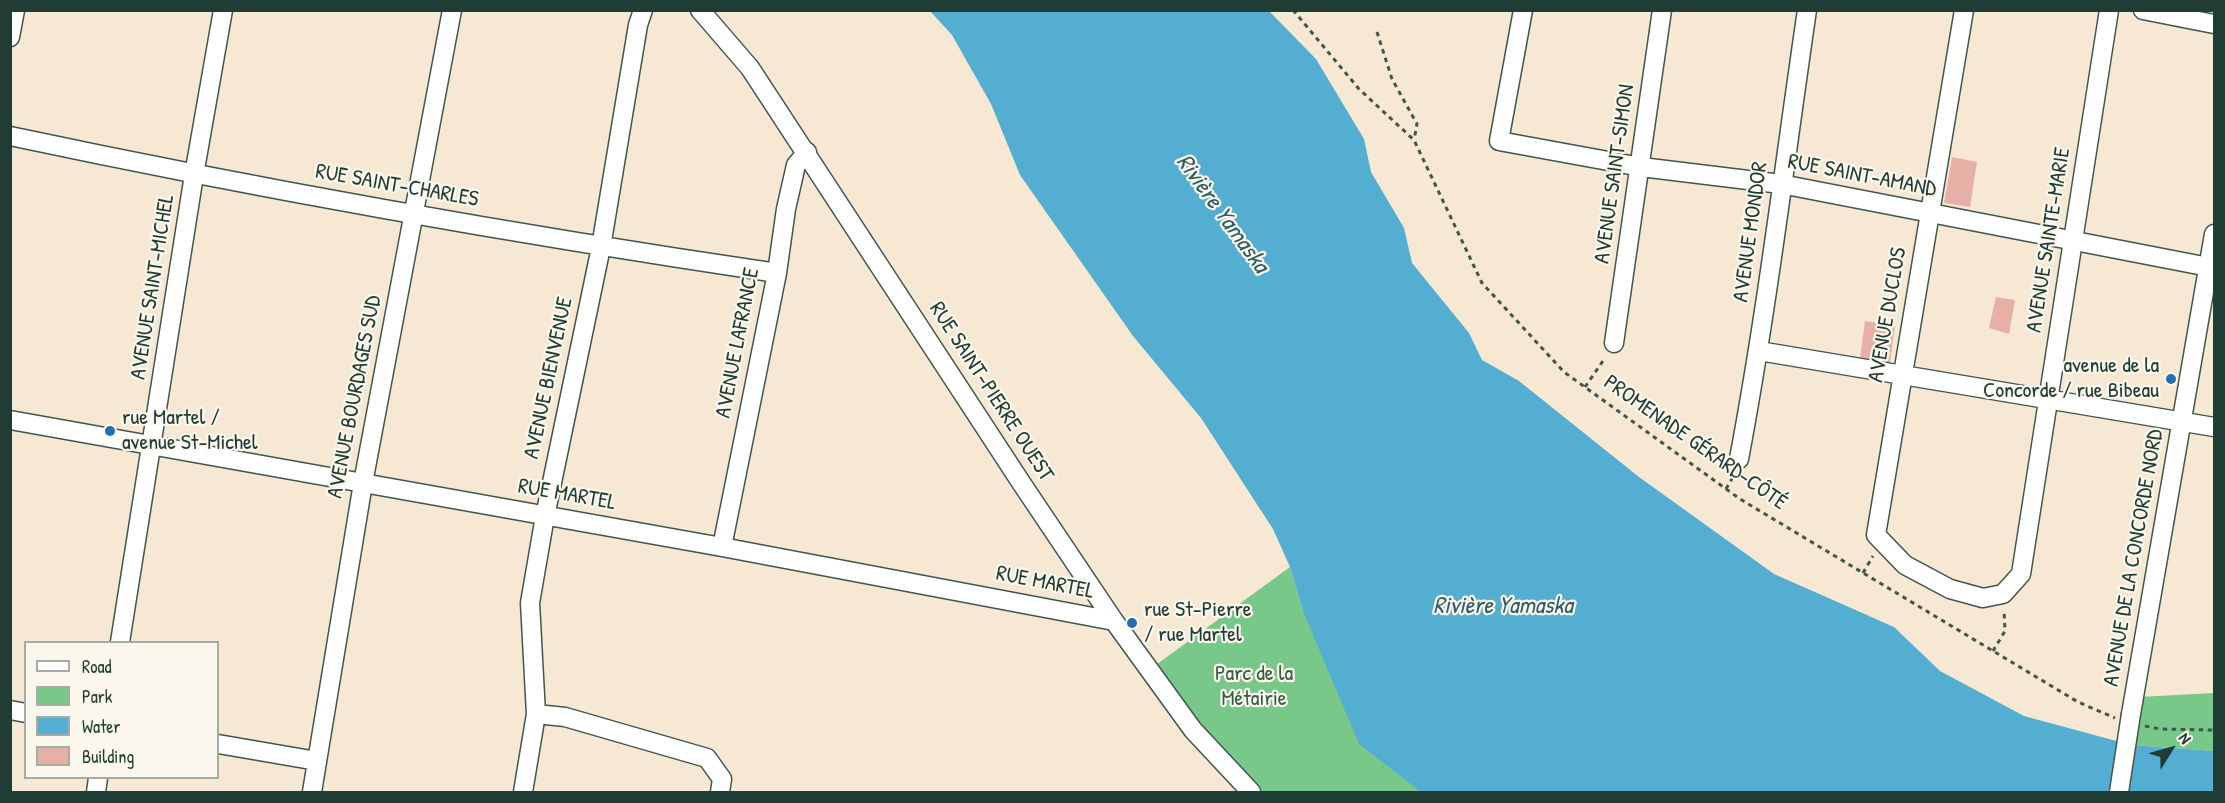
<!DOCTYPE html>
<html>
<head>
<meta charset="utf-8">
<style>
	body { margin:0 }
	#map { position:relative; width:2225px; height:803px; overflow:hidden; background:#f6e8d2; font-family:"Patrick Hand",sans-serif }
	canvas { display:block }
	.frame { position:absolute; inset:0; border:12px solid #1f3d34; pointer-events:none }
	.legend { position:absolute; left:24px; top:641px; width:195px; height:138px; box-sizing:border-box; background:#fbf7ec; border:2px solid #a3ada2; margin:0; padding:8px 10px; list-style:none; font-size:18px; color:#1f3d34 }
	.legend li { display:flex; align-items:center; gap:12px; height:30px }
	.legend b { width:30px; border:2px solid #a3ada2 }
	.north { position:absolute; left:2141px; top:719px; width:60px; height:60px; -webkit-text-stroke:4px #fbf7ec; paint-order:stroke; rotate:53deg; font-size:16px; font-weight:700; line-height:24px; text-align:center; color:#1f3d34 }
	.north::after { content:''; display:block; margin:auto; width:21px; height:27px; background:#1f3d34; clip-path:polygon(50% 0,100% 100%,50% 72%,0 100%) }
</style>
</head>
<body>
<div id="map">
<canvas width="2225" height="803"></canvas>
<div class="frame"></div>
<ul class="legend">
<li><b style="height:8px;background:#fff"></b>Road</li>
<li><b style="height:16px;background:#77c889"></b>Park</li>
<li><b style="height:16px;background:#54aed2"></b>Water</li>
<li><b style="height:16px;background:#e6b0a7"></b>Building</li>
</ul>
<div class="north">N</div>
</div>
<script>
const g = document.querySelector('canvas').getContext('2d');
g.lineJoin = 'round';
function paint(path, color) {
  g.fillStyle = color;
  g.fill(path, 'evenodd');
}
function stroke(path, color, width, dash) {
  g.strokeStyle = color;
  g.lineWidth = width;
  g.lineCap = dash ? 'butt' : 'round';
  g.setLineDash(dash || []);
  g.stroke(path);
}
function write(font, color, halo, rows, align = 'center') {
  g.font = font + ' "Patrick Hand",sans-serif';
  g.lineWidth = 4.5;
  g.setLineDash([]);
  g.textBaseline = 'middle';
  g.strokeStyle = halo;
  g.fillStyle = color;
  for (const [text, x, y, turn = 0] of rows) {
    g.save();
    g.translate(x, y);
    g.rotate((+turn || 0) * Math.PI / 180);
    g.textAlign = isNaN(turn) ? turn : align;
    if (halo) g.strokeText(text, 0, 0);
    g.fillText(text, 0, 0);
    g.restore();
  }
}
paint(new Path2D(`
	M1290,567L1303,611L1423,792H1257L1149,670Z
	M2214,693V751L2131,745L2139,697Z`), '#77c889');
paint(new Path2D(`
	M930,11H1269L1316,59L1364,139L1371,172L1404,228L1412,263L1469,333L1482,360L1519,381L1639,477L1774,574L1894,627L1940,671L2024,716L2131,745L2214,751V792H1421L1359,744L1303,611L1290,567L1273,529L1201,418L1133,336L1020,175L991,104L952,35Z`), '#54aed2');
paint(new Path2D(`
	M1952,157L1977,162L1970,207L1944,203Z
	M1996,297L2015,300L2009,334L1989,328Z
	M1865,321L1895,326L1890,363L1860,358Z`), '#e6b0a7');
const minor = new Path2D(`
	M700,10L750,68L1022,484L1114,621L1193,730L1251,792
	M1523,10L1499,141L1641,167L1781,184L2214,268
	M1964,10L1876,535L1905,565L1950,589L1983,598L2003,594L2021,574L2109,10
	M2143,10L2214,24
	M10,37L15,10
	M10,136C264,190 520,235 777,273
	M1614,343L1662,10
	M1759,351L2214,427
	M10,420L722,547L1114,621
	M1739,459C1767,310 1785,160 1807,10
	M722,547L777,273L786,209L796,165L807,152
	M120,642L194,175L223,10
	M10,710L26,713
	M536,714L565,717L707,758L722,779L720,792
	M2131,714L2214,234
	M218,744L317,761
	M96,792L98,778
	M312,792L363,483L452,10
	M523,792L536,714L530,603L545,516L601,247L638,25L643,10`);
stroke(minor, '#3f574c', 21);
stroke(new Path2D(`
	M1293,10L1359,89L1414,140L1482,283L1564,372L1740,499L2078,702L2115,718
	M1377,32L1392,79L1417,124L1414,140
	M1585,387L1605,358
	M1726,489L1734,475
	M1863,573L1873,556
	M1993,651L2005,631L2004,610
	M2145,726L2160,729L2214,730`), '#3f574c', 3, [4.5, 4.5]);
stroke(minor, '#fff', 18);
const minorBridge = new Path2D(`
	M2119,792L2131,714`);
stroke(minorBridge, '#3f574c', 21, []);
stroke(minorBridge, '#fff', 18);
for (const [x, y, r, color] of [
	[2171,379,6,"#1f6fb2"],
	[110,431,6,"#1f6fb2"],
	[1132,623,6,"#1f6fb2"]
]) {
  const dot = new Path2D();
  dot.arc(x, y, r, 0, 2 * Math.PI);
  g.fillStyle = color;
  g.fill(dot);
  stroke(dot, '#fbf7ec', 2);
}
write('22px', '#1f3d34', '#fbf7ec', [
	["AVENUE SAINT-SIMON",1615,174,-82],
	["RUE SAINT-AMAND",1862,176,11],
	["RUE SAINT-CHARLES",397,186,10],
	["AVENUE MONDOR",1751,232,-82],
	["AVENUE SAINTE-MARIE",2049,240,-81],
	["AVENUE SAINT-MICHEL",153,287,-81],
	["AVENUE DUCLOS",1888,315,-80],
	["AVENUE LAFRANCE",738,343,-79],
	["AVENUE BIENVENUE",549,378,-78],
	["RUE SAINT-PIERRE OUEST",991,392,57],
	["AVENUE BOURDAGES SUD",355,397,-79],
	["PROMENADE GÉRARD-CÔTÉ",1695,443,35],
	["RUE MARTEL",567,495,10],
	["AVENUE DE LA CONCORDE NORD",2134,558,-80],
	["RUE MARTEL",1045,583,11]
]);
write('22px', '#1f3d34', '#fbf7ec', [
	["avenue de la",2159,366,"right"],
	["Concorde / rue Bibeau",2159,391,"right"],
	["rue Martel /",122,418],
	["avenue St-Michel",122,443],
	["rue St-Pierre",1144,610],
	["/ rue Martel",1144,635]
], 'left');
write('22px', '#356049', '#fbf7ec', [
	["Parc de la",1254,674],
	["Métairie",1254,699]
]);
write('italic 24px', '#2f5f63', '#fbf7ec', [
	["Rivière Yamaska",1222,214,54],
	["Rivière Yamaska",1503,607]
]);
</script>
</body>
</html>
